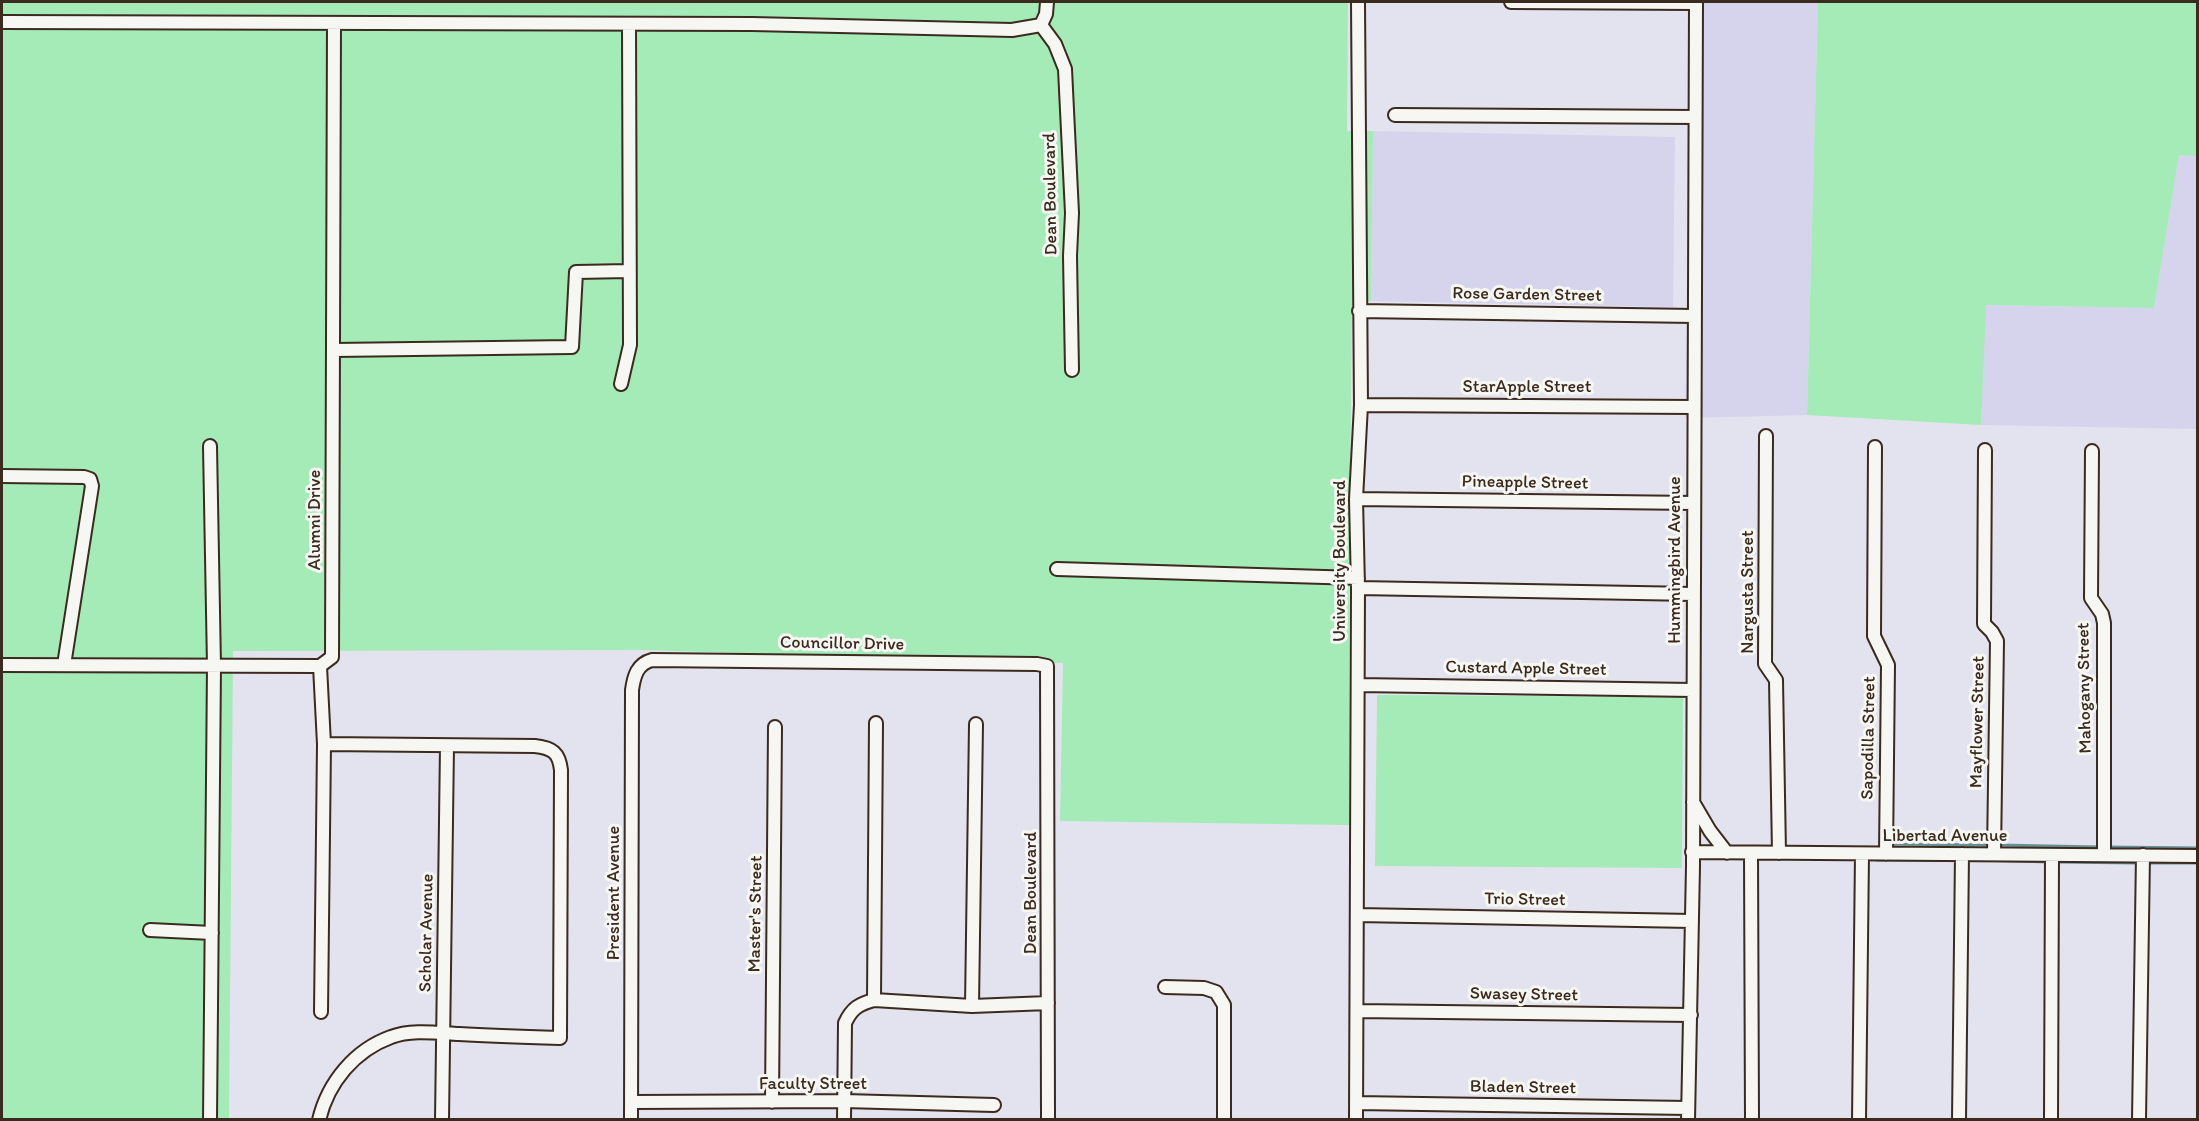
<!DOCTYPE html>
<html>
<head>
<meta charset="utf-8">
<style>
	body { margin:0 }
	#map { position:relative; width:2199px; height:1121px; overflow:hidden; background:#e3e2ef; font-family:Itim,sans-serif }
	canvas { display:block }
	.frame { position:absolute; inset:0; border:3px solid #3b2a1e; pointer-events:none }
</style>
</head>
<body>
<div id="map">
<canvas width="2199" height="1121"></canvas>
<div class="frame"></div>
</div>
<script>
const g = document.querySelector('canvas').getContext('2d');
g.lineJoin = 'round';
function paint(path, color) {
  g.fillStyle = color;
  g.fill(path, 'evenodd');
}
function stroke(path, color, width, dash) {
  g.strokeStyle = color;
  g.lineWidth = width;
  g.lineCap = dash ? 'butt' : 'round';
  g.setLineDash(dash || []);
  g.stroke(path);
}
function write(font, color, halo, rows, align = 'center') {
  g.font = font + ' Itim,sans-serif';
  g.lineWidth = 6;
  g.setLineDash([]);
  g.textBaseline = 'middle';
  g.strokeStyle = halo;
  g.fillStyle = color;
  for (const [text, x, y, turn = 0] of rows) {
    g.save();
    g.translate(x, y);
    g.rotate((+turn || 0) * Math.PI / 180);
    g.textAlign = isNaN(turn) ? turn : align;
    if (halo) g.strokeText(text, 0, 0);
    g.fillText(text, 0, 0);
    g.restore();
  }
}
paint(new Path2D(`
	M1693,2H1818L1807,415L1685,418Z
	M1373,131L1675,137L1673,307L1371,301Z
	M2179,154L2197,156V429L1981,425L1985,305L2154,308Z`), '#d6d4ed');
paint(new Path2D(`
	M2,2H1348L1347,131H1373L1371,301L1352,303L1349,592V825L1060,821L1063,663L642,650L233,651L229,1119L2,1120Z
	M1818,2H2197V156L2179,155L2154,308L1986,305L1981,425L1807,415Z
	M1377,695L1683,697L1682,868L1375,866Z`), '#a4ebb8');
stroke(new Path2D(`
	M1890,844L1992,845
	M1998,845L2100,847
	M2106,847L2198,848
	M1877,860H1959
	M1983,860L2049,862
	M2055,862L2139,863
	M2145,863H2198`), '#688f95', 3);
const minor = new Path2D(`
	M1511,2L1696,3
	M2,22L752,24L1012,30L1041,25L1046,14L1047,2
	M1041,25L1055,44L1065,69L1072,213L1070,256L1072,370
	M1395,115L1695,117
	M1359,311L1694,316
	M334,350L572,347L576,272L629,271
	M621,384L630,345L629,24
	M1361,405L1694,407
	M1766,436L1765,664L1776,680L1779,853
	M210,446L214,666L210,1120
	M1875,447L1874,636L1888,665L1886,854
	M1985,450L1984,624L1992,632L1997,641L1994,854
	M2092,451L2091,598L2102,614L2104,623V855
	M2,476L84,477L90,479L92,486L64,665
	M1356,499L1694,503
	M1057,569L1358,578
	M1358,588L1693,594
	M2,665L320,666
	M320,666L332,657L334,23
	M320,666L324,744L321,1012
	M1358,685L1693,690
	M1693,802L1710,831L1727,853
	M1692,852L2198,856
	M1751,853L1752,1120
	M1357,915L1692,921
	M150,930L212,933
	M1165,987L1204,988L1216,992L1224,1005V1120
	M874,1000L876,723
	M972,1006L976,724
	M1357,1011L1691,1015
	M632,1102L844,1101L994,1105
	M772,1102L775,727
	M1356,1103L1688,1108
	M319,1120C328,1082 355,1050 391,1037C411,1029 438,1033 459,1034C493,1036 526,1037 560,1038L561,770C559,753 553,748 535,746L324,744
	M442,1120L447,746
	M631,1120L632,690C634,676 637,664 652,660L1037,664L1047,666L1048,1120
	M844,1120L845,1023C852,1008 859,1004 874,1000L972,1006L1048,1003
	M1356,1120L1358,588L1356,499L1361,405L1358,2
	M1688,1120L1693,866L1696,2
	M1859,1120L1862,854
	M1959,1120L1962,854
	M2051,1120L2052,855
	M2139,1120L2143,855`);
stroke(minor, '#3b2a1e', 16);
stroke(minor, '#f6f6f2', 12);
write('18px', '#3b2a1e', '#f6f6f2', [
	["Dean Boulevard",1051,194,-91],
	["Rose Garden Street",1527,295,1],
	["StarApple Street",1527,387],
	["Pineapple Street",1525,483,1],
	["Alumni Drive",315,520,-90],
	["Hummingbird Avenue",1675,560,-90],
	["University Boulevard",1340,561,-90],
	["Nargusta Street",1748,592,-90],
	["Councillor Drive",842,644,1],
	["Custard Apple Street",1526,669,1],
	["Mahogany Street",2085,688,-91],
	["Mayflower Street",1978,722,-89],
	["Sapodilla Street",1869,738,-89],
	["Libertad Avenue",1945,836],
	["President Avenue",614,893,-90],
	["Dean Boulevard",1031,893,-90],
	["Trio Street",1525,900,1],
	["Master's Street",756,914,-89],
	["Scholar Avenue",427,933,-89],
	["Swasey Street",1524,995,1],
	["Faculty Street",813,1084],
	["Bladen Street",1523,1088,1]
]);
</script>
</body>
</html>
